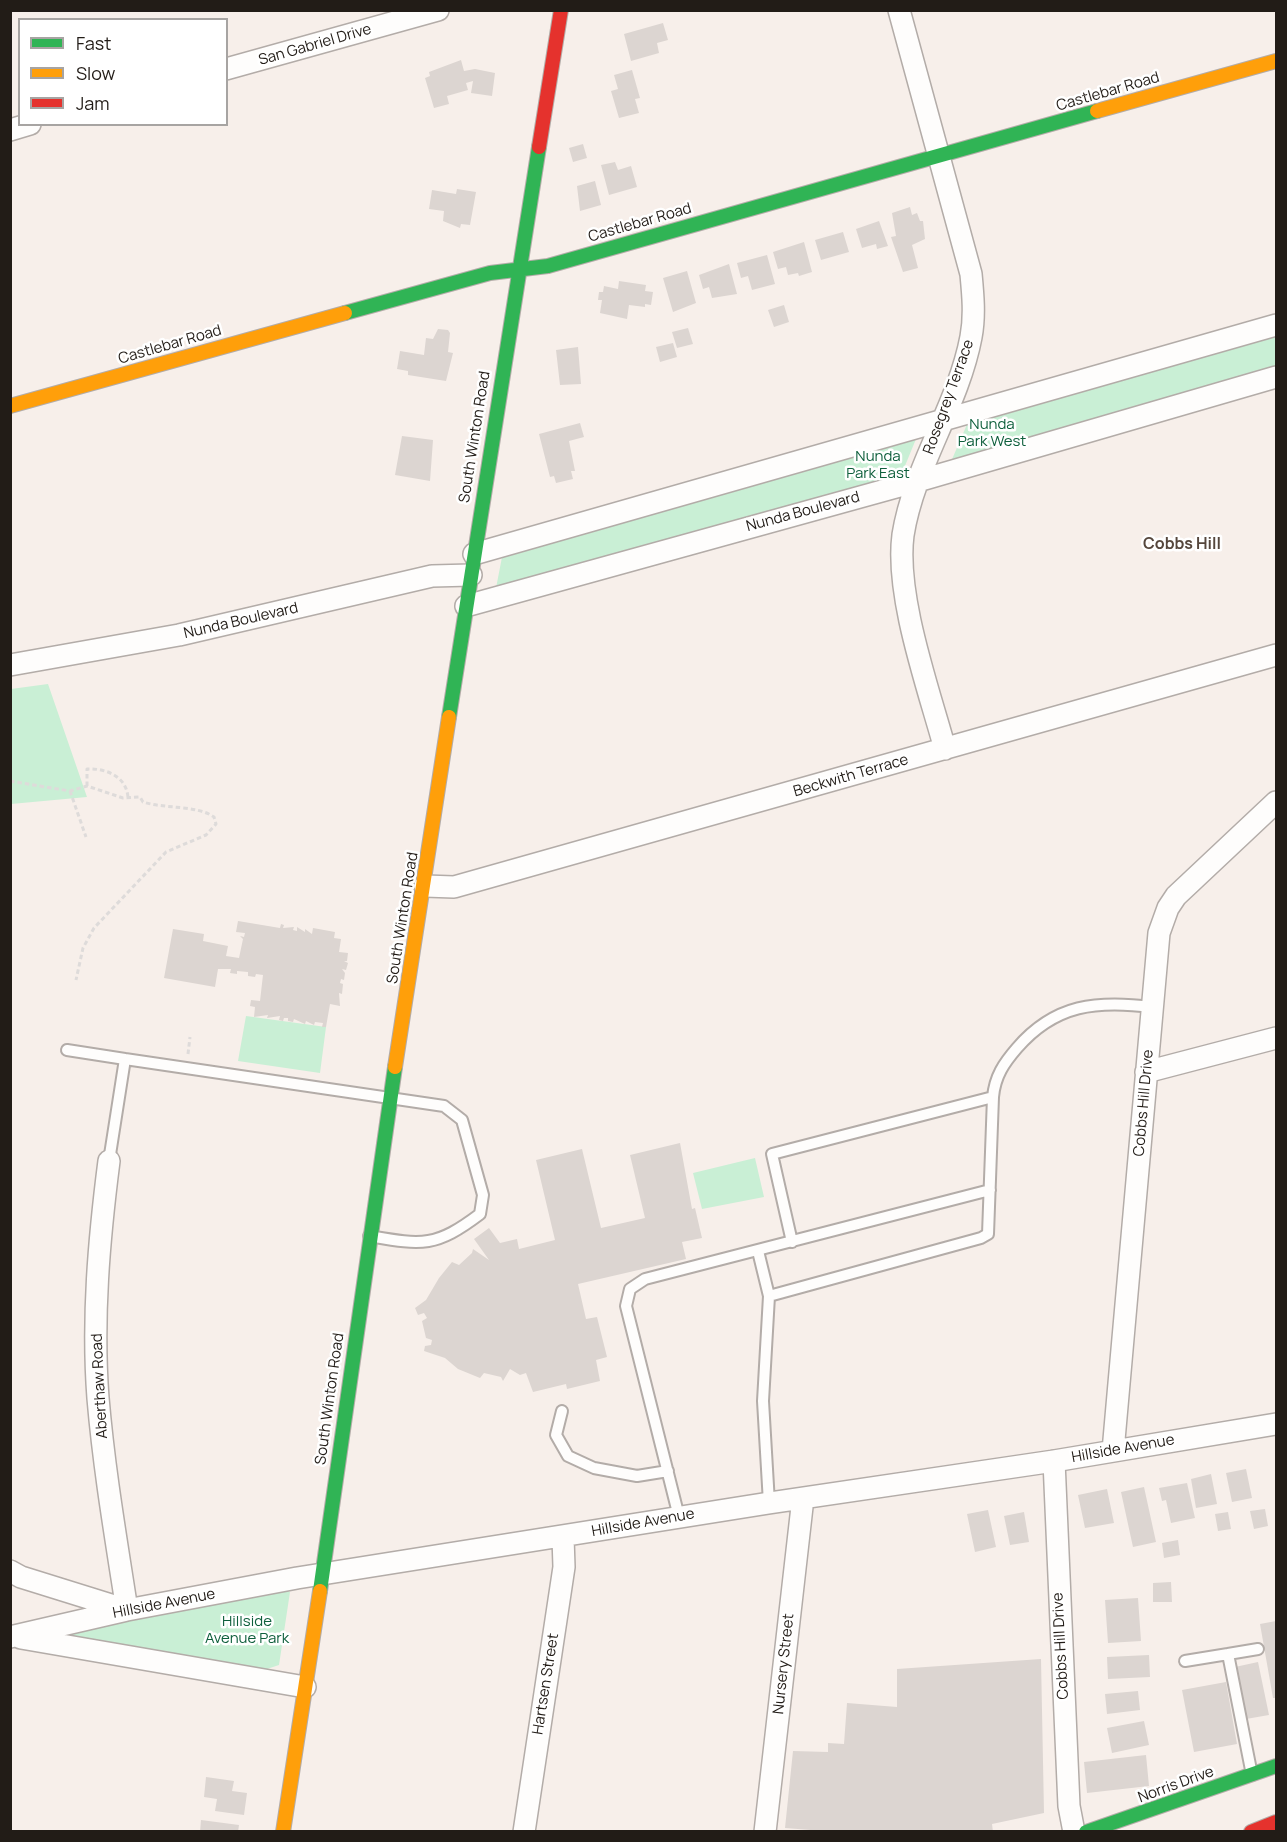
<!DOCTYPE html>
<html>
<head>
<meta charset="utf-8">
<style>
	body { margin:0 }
	#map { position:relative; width:1287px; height:1842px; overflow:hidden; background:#f7efea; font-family:Manrope,sans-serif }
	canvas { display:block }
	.frame { position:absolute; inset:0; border:12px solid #221c17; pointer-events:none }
	.legend { position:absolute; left:18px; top:18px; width:210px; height:108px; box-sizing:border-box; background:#fff; border:2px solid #a7a4a2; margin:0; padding:8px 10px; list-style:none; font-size:18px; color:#221c17 }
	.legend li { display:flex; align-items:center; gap:12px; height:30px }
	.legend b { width:30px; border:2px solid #a7a4a2 }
</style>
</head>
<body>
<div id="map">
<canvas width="1287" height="1842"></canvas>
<div class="frame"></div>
<ul class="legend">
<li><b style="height:8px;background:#30b455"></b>Fast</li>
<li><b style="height:8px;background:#ff9f0a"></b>Slow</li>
<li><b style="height:8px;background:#e5322d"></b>Jam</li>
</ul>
</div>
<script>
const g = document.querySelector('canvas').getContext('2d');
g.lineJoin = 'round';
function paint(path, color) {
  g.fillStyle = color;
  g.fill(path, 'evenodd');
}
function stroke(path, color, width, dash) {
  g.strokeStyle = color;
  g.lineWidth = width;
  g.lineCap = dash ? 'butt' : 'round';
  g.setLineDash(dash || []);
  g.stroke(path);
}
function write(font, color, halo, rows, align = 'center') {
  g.font = font + ' Manrope,sans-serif';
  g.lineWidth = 5;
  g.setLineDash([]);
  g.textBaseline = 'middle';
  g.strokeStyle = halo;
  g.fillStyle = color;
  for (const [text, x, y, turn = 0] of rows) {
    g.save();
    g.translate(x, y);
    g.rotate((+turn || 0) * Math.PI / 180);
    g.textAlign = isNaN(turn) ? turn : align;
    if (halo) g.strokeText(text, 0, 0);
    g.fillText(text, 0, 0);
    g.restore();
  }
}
paint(new Path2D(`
	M1276,334V370L950,464L968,422Z
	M910,438L916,439L900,478L496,588L503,552Z
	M48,684L87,797L11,804V689Z
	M246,1016L326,1027L320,1073L238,1061Z
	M755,1158L764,1197L702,1209L693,1173Z
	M284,1589L290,1592L279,1665L267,1669L67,1638V1632Z`), '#c9efd5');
paint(new Path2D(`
	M663,23L668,40L657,43L659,53L631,61L624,34Z
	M461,60L464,71L475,69L495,73L492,96L471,93L473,81L466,83L468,90L447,96L449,104L434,108L425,78L430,76L429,72Z
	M632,70L640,98L635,99L639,113L619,118L611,91L618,89L614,75Z
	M583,144L587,158L573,162L569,148Z
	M615,162L618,170L631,166L637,187L609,195L601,165Z
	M595,181L601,205L580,211L577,186Z
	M457,189L476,192L470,225L461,224L460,228L443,221L444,211L429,209L432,190L456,194Z
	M910,207L912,215L917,213L920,221H923L925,239L912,245L918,268L903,272L891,237L896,236L892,213Z
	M879,221L888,246L877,249L876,244L862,248L856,229Z
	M843,232L849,252L821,260L815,240Z
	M804,242L812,272L799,276L798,273L788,275L786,267L778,269L773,252Z
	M767,255L775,284L752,290L748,276L741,278L737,263Z
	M729,264L737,294L712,298L709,287L703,289L699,275Z
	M687,271L696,303L673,312L663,278Z
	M619,281L646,285L645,291L653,292L651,305L645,304V307L629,305L627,319L600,313L602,300H598L599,292H603L604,286L618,289Z
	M784,305L789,322L774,327L768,310Z
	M688,328L693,344L677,348L672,332Z
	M438,329L448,330L450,333L448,352L453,353L446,381L408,375V371L397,369L400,351L424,355L426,338L433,339Z
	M673,343L677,357L660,362L656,347Z
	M578,347L581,384L560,385L556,350Z
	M580,423L584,437L569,441L575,471H571L573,479L556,483L554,476L550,477L539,434Z
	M402,436L433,440L430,481L395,475Z
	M238,921L280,928L281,924L284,925L283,928L294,927L293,930L297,931V927L305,932V929L312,934L313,928L335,932L334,938L341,939L339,952L348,953L347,961H344L348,963L346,970L342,969L345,973L344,980L341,979L340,983L343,984L342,994L339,993L340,1006L330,1004L326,1027H322L323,1023L315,1022L314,1025L306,1021L305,1024L294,1019L293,1022L288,1021V1018H284L283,1021L279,1020L280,1016L267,1018L268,1015L254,1017L255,1007L250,1006L251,1000L260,1001L263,975L256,974L255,977L248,976V972L237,971V974L230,973L231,969H218L215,987L164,978L173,929L204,934L203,941L228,946L226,956L239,958L243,939L240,936L244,937L245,933L236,932Z
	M680,1143L692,1209L695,1208L702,1238L682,1242L686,1259L578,1284L586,1319L597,1317L607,1357L596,1360L600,1381L567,1389L566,1384L533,1392L526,1373L520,1375L510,1369L503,1381L501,1377L484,1373L480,1378L458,1369L445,1358L424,1351L425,1346L431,1345L432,1340L426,1338L422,1321L427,1318L424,1313L418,1315L415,1308L426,1300L439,1278L452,1262L459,1265L472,1253L473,1249L489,1260L474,1239L489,1228L500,1243L517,1239L519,1249L555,1240L536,1160L582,1149L601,1228L645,1218L630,1155Z
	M1246,1469L1252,1498L1232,1502L1226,1473Z
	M1211,1474L1217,1504L1196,1508L1191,1479Z
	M1187,1483L1195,1518L1171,1523L1166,1500L1162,1501L1159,1488Z
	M1144,1487L1156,1542L1133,1547L1121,1492Z
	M1107,1489L1114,1523L1085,1528L1078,1495Z
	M1265,1509L1268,1526L1254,1529L1250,1511Z
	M988,1510L996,1547L975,1552L967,1514Z
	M1024,1512L1029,1542L1010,1545L1004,1516Z
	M1228,1512L1231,1529L1218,1531L1215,1514Z
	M1178,1540L1180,1555L1164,1558L1162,1543Z
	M1171,1582L1172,1602H1153V1583Z
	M1138,1598L1141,1641L1108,1643L1105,1600Z
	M1276,1621V1698H1273L1260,1624Z
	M1149,1655L1150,1677L1108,1679L1107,1657Z
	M1041,1659L1044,1813L992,1824L993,1832H836L785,1828L793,1751L828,1752V1743L844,1744L847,1703L897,1707V1669Z
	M1258,1662L1269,1715L1246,1719L1235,1667Z
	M1226,1682L1237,1744L1194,1752L1182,1690Z
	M1138,1691L1140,1710L1107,1714L1105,1694Z
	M1144,1721L1149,1745L1112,1753L1107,1728Z
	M1146,1755L1149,1786L1087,1793L1084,1762Z
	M206,1777L234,1781L232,1791L247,1793L244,1815L215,1811L217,1799L204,1797Z
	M201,1820L239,1825L238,1832H200Z`), '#dcd5d1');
const lane = new Path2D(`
	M67,1050L125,1059
	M109,1161L125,1059L444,1106L462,1120L483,1195L480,1214C435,1248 422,1245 369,1236
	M792,1242L772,1154L993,1097
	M758,1251L769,1296L763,1401L769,1503
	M769,1296L981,1238L988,1234L993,1097C995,1076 1004,1063 1017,1048C1055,1004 1097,1000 1152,1007
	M562,1411L556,1435L568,1456L594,1468L637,1476L668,1471
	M679,1517L626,1306L630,1289L645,1279L990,1190
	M1228,1654L1258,1649
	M1185,1661L1228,1654L1252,1775`);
const street = new Path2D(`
	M899,10L971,274C973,295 975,316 971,337C958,406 914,466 903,535C895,596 929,690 945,749
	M226,69L438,10
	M10,130L30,124
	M474,554L1276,325
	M466,606L918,481L1276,377
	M10,665L179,635L432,576L471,575
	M425,886L454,887L1276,655
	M1146,1072L1276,1038
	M1113,1451L1159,933L1168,908L1176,896L1276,802
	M1054,1461L1069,1806L1074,1832
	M10,1571L21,1577L127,1610C116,1539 104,1469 98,1398C92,1319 99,1239 109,1161
	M10,1637L127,1610L297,1578L769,1503L1054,1461L1276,1424
	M21,1638L305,1687
	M524,1832L564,1567L563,1537
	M765,1832L803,1498`);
const fast = new Path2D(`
	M345,313L490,273L548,266L1097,111
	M449,717L539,147
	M320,1591L395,1067
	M1086,1832L1276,1766`);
const slow = new Path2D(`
	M1097,111L1276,61
	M10,406L345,313
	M395,1067L449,717
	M283,1832L320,1591`);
const jam = new Path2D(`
	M539,147L561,10
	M1251,1832L1276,1822`);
stroke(lane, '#b3aca8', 14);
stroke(street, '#b3aca8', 24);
stroke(fast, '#b3aca8', 16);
stroke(slow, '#b3aca8', 16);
stroke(jam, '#b3aca8', 16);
stroke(new Path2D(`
	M10,781L70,791L87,786L123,798L140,797L143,802C165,809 197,805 214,817L216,824L206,835L166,852L94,928L83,948L76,980
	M87,786V769C105,768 127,776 128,798
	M70,791L86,837
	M188,1054L190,1037`), '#dedbda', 3, [4.5, 3]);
stroke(lane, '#fefdfc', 10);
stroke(street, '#fefdfc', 21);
stroke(fast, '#30b455', 14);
stroke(slow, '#ff9f0a', 14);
stroke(jam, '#e5322d', 14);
write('15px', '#221c17', '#fff', [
	["San Gabriel Drive",315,45,-16],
	["Castlebar Road",1108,92,-16],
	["Castlebar Road",640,223,-16],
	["Castlebar Road",170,345,-16],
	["Rosegrey Terrace",949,397,-70],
	["South Winton Road",475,437,-81],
	["Nunda Boulevard",803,512,-15],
	["Nunda Boulevard",241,621,-13],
	["Beckwith Terrace",851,776,-16],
	["South Winton Road",403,918,-81],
	["Cobbs Hill Drive",1144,1103,-85],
	["Aberthaw Road",100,1386,-93],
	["South Winton Road",330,1399,-82],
	["Hillside Avenue",1123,1449,-10],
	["Hillside Avenue",643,1523,-10],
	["Hillside Avenue",164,1604,-11],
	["Cobbs Hill Drive",1061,1646,-93],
	["Nursery Street",784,1664,-84],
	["Hartsen Street",546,1684,-81],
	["Norris Drive",1176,1785,-20]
]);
write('15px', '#0e5f3c', '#fff', [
	["Nunda",992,425],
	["Park West",992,442],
	["Nunda",878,457],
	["Park East",878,474],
	["Hillside",247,1622],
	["Avenue Park",247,1639]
]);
write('bold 16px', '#55463c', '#fff', [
	["Cobbs Hill",1182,545]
]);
</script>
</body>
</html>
